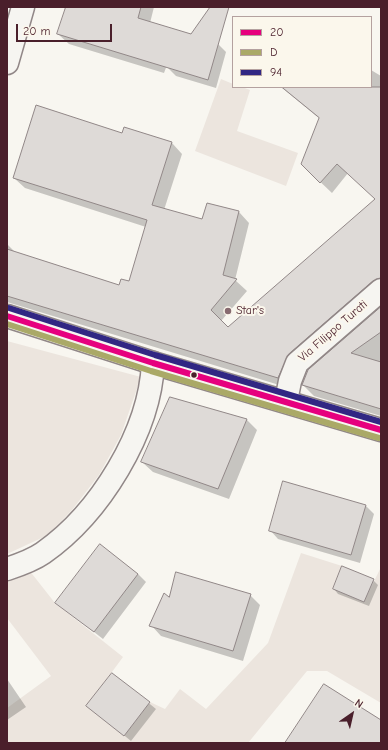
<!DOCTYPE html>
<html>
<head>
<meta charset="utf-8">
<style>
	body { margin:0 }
	#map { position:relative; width:388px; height:750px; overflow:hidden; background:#f8f6f0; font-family:"Comic Neue",sans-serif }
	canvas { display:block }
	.frame { position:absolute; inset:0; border:8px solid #4a1f2b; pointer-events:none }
	.legend { position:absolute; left:232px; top:16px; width:140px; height:72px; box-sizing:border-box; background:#fbf7ec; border:1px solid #b4a19f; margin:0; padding:5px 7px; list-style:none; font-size:12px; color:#4a1f2b }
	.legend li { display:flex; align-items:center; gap:8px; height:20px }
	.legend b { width:20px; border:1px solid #b4a19f }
	.north { position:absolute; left:332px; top:694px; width:40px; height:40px; -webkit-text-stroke:3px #fbf7ec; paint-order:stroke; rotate:34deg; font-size:11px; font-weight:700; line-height:16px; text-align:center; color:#4a1f2b }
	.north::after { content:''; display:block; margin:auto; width:14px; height:18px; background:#4a1f2b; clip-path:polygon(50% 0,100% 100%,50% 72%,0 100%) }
	.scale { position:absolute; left:16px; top:24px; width:96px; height:18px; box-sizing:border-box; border:2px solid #4a1f2b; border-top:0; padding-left:5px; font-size:12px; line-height:14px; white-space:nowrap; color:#4a1f2b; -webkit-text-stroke:3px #fbf7ec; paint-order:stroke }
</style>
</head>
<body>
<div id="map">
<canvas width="388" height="750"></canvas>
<div class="frame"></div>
<ul class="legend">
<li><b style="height:5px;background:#e6007e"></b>20</li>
<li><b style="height:5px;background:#aaa967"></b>D</li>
<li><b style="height:5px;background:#312783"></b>94</li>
</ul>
<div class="north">N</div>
<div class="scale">20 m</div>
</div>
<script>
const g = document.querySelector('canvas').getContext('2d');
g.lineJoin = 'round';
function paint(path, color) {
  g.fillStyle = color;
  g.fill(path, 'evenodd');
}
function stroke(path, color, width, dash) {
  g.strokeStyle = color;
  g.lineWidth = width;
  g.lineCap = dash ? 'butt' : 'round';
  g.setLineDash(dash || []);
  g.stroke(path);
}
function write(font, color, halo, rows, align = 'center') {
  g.font = font + ' "Comic Neue",sans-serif';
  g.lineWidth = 4;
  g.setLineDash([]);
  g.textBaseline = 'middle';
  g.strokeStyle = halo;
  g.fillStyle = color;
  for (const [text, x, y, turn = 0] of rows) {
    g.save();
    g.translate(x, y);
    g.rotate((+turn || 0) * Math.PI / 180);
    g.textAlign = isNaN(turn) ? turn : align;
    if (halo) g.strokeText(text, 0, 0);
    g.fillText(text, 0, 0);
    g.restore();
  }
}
paint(new Path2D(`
	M221,79L233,84V87H242L250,90L237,131L298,153L286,186L195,151Z
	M7,341L141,377L121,435L99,475L72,510L48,535L7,554Z
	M301,553L342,566L333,589L364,602L381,567V703L327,671H307L248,743H7V708L51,676L7,618V581L29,570L55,603L123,657L87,706L124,736L150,702L165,709L180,689L206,709L268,643Z`), '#ece5de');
paint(new Path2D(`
	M66,7H154L150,23L177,38L164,73L69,44L58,34Z
	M218,44L226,52L216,88L176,76L168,68Z
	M371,70L381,76V293L299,364L289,388L7,302V244L16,253L120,286L130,283L146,227L25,188L14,178L122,134L172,143L182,154L164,210L203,220L208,204L239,212L249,223L235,280L247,291L221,321L228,329L376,199L348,173L332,193L313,175L320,119L281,87H371Z
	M381,308V416L314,396L303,385Z
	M171,398L247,420L257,430L229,499L153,472L142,462Z
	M366,506L374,514L360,563L278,539L270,530Z
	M138,574L146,582L103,639L57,603Z
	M373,580L378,585L369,606L338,594L334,589Z
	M250,595L260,605L243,661L161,636L151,625L169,598Z
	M113,674L156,709L131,741L88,706Z
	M7,679L26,707L7,720Z`), '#0003');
const building = new Path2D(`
	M66,7H141L138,18L191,34L210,7H229L208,80L57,34Z
	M282,87H381V278L373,281L289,354L278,378L7,296V249L119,285L121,279L129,281L147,220L13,178L36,105L122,133L124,127L172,142L152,205L202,219L207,203L239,211L223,275L237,279L211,310L228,327L375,199L337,164L320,183L301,164L319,118Z
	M381,307V332L351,353L381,362V409L302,385L308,370Z
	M170,397L247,419L218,489L141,462Z
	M283,481L366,505L351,555L269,531Z
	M100,544L138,574L94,632L55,603Z
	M342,566L374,579L364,602L333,589Z
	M176,572L251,594L233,651L149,626L164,593L169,597Z
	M112,673L150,702L124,736L86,706Z
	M324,684L381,720V743H285Z`);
paint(building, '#dedad7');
stroke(building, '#918787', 1);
const minor = new Path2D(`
	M7,63L23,7
	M286,401L290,381L297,363L381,290
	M7,569C19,565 33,560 43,553C100,513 150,432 153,363`);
const primary = new Path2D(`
	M7,316L153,363L381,430`);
stroke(minor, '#918787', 25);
stroke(primary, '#918787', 25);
stroke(minor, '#f6f5f1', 22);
stroke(primary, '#f6f5f1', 22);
stroke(new Path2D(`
	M7,316L153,363L381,430`), '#e6007e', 6);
stroke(new Path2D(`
	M7,324L151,371L379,438`), '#aaa967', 6);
stroke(new Path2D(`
	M9,308L155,355L381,422`), '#312783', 6);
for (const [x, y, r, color] of [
	[228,311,4,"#876a70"],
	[194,375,3.5,"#4a1f2b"]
]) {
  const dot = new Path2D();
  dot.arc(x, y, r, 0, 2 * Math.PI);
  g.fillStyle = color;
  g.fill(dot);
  stroke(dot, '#fbf7ec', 1.5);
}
write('12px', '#4a1f2b', '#fbf7ec', [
	["Star's",236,311]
], 'left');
write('12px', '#4a1f2b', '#fbf7ec', [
	["Via Filippo Turati",333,331,-41]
]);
</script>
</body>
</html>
